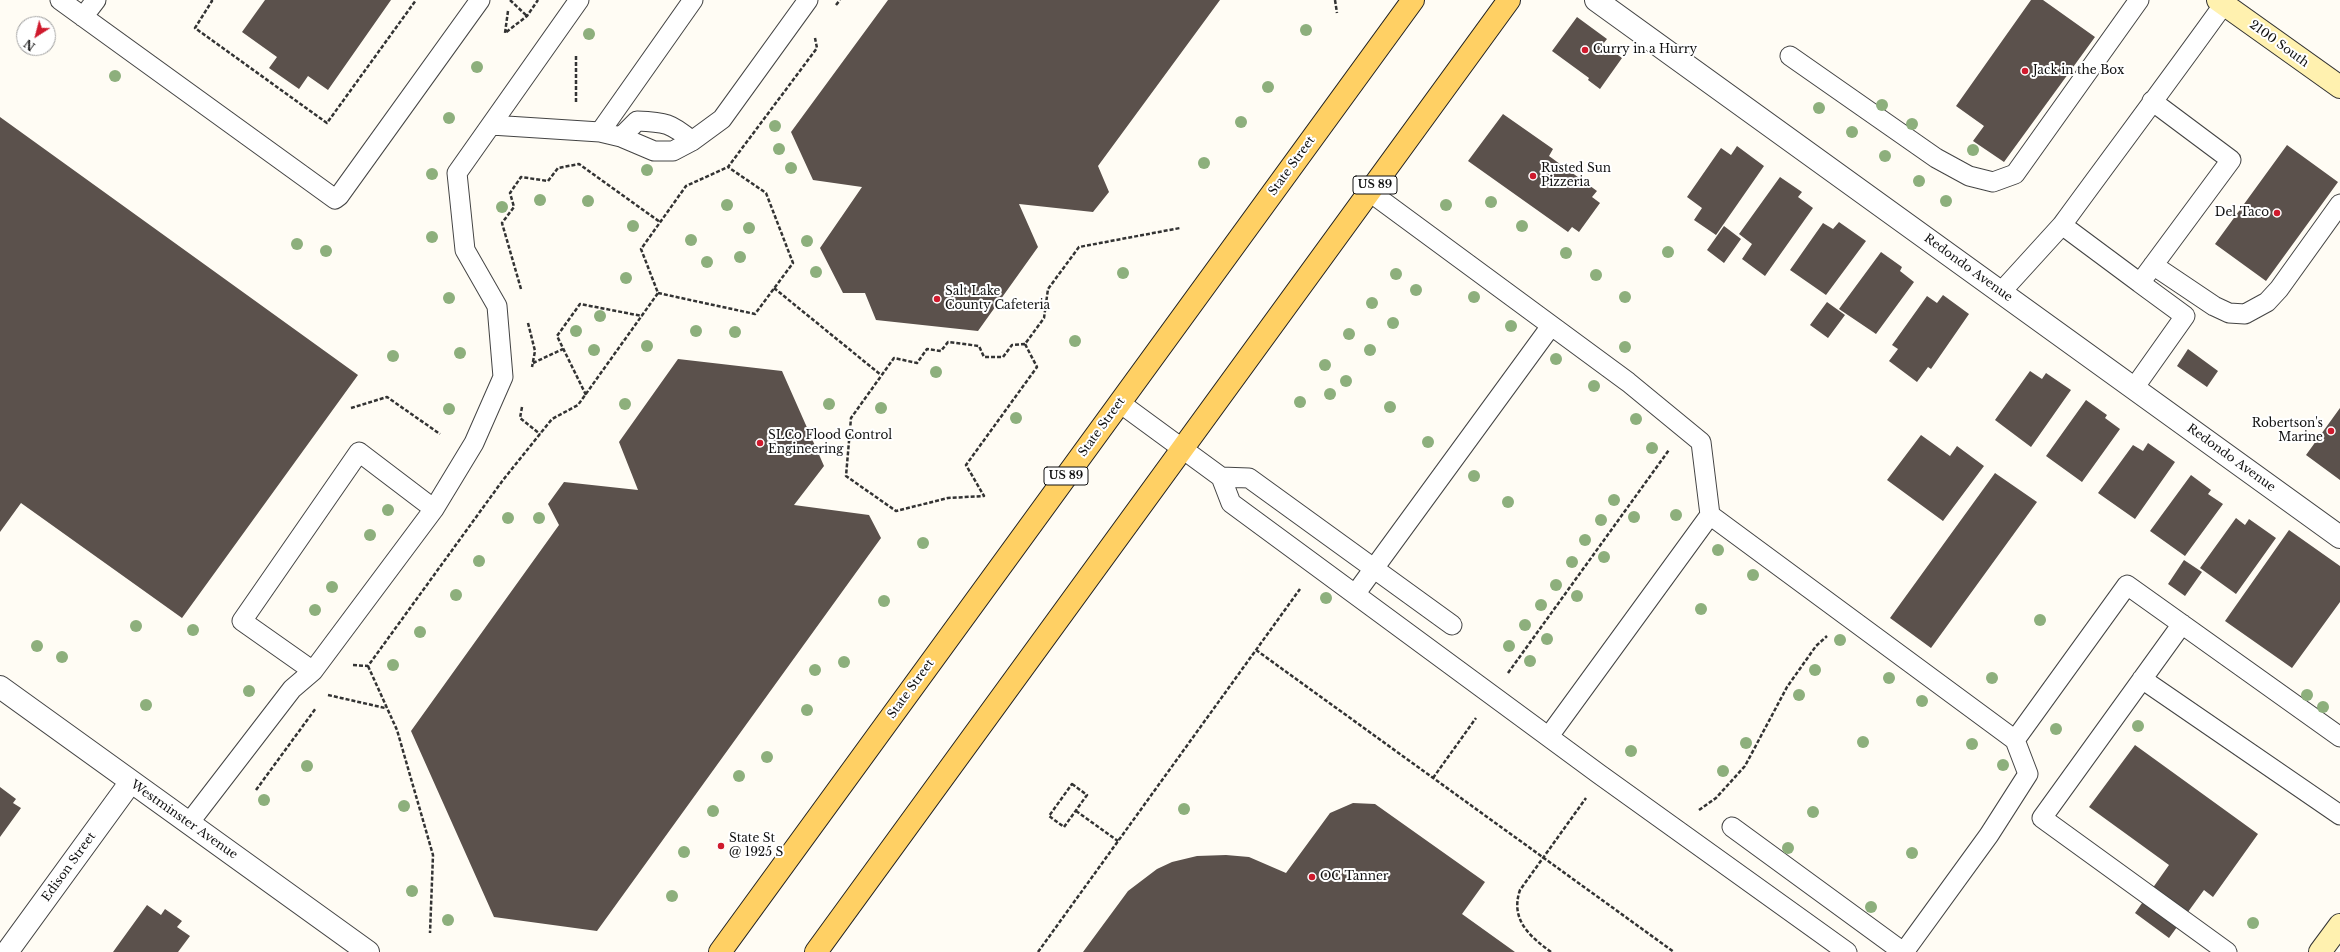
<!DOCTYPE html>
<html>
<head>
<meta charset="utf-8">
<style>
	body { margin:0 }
	#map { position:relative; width:2340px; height:952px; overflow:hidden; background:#fffcf4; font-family:"Libre Baskerville",serif }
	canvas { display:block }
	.north { position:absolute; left:16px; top:16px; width:40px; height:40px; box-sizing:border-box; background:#fff; border:1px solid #a0a0a0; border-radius:50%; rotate:216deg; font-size:11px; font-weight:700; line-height:16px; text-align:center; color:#111 }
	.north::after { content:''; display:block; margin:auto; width:14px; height:18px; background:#cf1a2d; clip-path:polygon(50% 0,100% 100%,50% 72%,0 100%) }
</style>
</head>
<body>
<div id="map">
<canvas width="2340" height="952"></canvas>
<div class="north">N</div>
</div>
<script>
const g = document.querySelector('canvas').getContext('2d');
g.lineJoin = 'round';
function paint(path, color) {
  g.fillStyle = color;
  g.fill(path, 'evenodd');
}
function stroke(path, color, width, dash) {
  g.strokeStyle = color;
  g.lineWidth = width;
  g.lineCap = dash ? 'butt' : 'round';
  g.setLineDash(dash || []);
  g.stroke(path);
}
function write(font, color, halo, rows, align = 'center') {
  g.font = font + ' "Libre Baskerville",serif';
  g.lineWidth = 4;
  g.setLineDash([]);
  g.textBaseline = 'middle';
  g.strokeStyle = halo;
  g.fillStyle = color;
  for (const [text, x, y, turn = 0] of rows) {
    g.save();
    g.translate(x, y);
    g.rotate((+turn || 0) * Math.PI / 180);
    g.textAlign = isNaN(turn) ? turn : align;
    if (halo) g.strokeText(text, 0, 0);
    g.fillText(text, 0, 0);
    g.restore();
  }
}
paint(new Path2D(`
	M265,0H391L328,90L308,76L299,89L269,68L277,57L242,32Z
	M888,0H1220L1098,166L1109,192L1093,212L1019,204L1038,247L978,331L876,320L865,293H843L820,248L862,187L813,180L791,132Z
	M2031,0H2043L2095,37L2004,162L1973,141L1984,126L1956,106Z
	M1577,17L1607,39L1603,44L1622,58L1600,89L1588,80L1589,78L1552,51Z
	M1503,114L1553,149L1549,156L1597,191L1592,197L1600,203L1579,232L1572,227L1568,232L1468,161Z
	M0,117L358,375L182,618L21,503L0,532Z
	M2287,145L2338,182L2266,281L2215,244Z
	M1737,146L1764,166L1716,235L1694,220L1702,208L1687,197L1721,148L1731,155Z
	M1780,177L1802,192L1798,197L1813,208L1765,276L1742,259L1752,244L1739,234Z
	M1839,222L1866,241L1826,295L1790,270L1823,223L1833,229Z
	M1724,226L1741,239L1724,263L1707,250Z
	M1881,252L1902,267L1900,271L1914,282L1876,334L1839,309Z
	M1943,295L1969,314L1931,369L1928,367L1917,382L1889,361L1898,349L1892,345L1927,296L1937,303Z
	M1827,302L1845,315L1828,338L1810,325Z
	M2188,349L2218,371L2207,387L2177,366Z
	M678,359L782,371L824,466L794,505L869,515L881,538L597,931L494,917L411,731L559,525L548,504L564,482L638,490L619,442Z
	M2030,371L2042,379L2046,373L2071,390L2031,447L1995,420Z
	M2086,400L2107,415L2105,418L2120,429L2082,482L2046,456Z
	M2340,408V480L2306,455Z
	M1921,435L1950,456L1957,446L1984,466L1943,521L1887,480Z
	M2148,443L2175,462L2135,519L2098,493L2133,445L2143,451Z
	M1995,473L2037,502L1931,648L1890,618Z
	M2191,475L2211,490L2208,494L2223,504L2185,556L2150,531Z
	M2236,518L2245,525L2249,519L2276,538L2236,594L2200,568Z
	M2289,530L2340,566V602L2292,668L2225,621Z
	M2184,560L2202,572L2185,596L2168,584Z
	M2135,745L2258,834L2213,897L2204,890L2169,938L2135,913L2169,865L2089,807Z
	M0,787L16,799L13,803L21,808L0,837Z
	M1353,803L1375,804L1485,882L1462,914L1515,952H1083L1128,891L1157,869L1172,862L1197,856L1226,855L1249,857L1286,873L1330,813Z
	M147,905L161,915L165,909L182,921L177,927L190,936L178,952H113Z`), '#5b514c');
const lane = new Path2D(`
	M60,0L335,199L339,196L480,0
	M83,17L96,0
	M1790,56L1936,158L1969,176L1993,182L2015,174L2139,0
	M2152,101L2231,160L2140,283L2062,225C2116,151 2171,78 2224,4
	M491,125L600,132L621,137L654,151H673L692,141L722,119L808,0
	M600,132L693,0
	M621,137L637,121C665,122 671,123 692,141
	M1370,192L1628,382L1701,442L1710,515L2015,740L2127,585L2340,737
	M2153,265L2214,306L2229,313L2245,314L2267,302L2279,289L2340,204
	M2001,292L2062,225
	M2134,388L2185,316L2140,283
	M1120,403L1221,477L1231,503L1599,774L1847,952
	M1221,477L1249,478L1452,625
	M1356,593L1551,326
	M2182,624L2042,818L2227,952
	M313,671L242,621L359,452L434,509
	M2142,679L2340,815
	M1549,736L1710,515
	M189,823L292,689L313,671L434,509L474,443L503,377L497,306L465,250L457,173L579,0
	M1732,827L1903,952
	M1904,952L1989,835L2028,774L2015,740`);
const street = new Path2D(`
	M1596,0L2340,537
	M0,687L368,952
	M7,952L130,783`);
const secondary = new Path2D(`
	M2218,0L2340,87
	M2320,952L2340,925`);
const primary = new Path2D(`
	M720,952L1413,0
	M816,952L1509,0`);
stroke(lane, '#444', 21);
stroke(street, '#444', 24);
stroke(secondary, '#333', 24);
stroke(primary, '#222', 24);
stroke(new Path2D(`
	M211,0L212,1L195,28L327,123L416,0
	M510,0L527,16
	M1335,0L1337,13
	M836,5L840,0
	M508,11L505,33L527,16L538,0
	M576,56V103
	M774,288L881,375
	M521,289L502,223L514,207L510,193L521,177L548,181L558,168L579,164L660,222
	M658,293L755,314L793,263L766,193L728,167
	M528,323L535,351L532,367
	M1025,344L1012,345L1003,357H984L979,346L948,342L941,351L927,349L917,363L894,358L851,418L846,476L896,511L948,498L984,496L966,465L1037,367L1025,344L1044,318L1048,289L1079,247L1180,228
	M533,363L563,349
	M586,395L557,336L580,304L642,316
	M522,407L520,418L540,434
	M351,408L387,397L440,434
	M1256,650L1674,952
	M353,665L368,666L503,480L552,419L578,405L658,293L641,249L686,186L728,167L817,48L815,38
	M368,666L397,730L433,855L430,933
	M1508,673L1669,450
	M328,695L385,708
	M1433,778L1476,718
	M1072,784L1087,795L1064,827L1049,816Z
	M256,790L316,708
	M1699,810L1716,798L1745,766L1787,687L1816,646L1827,636
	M1076,811L1118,841
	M1038,952L1300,589
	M1551,952C1529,936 1510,919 1520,890L1586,798`), '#333', 2.5, [4, 2]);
stroke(lane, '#fff', 19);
stroke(street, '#fff', 22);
stroke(secondary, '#fff1af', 22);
stroke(primary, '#ffd064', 22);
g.fillStyle = '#8daf7c';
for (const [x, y] of [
	[1306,30],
	[589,34],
	[477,67],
	[115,76],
	[1268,87],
	[1882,105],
	[1819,108],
	[449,118],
	[1241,122],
	[1912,124],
	[775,126],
	[1852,132],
	[779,149],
	[1973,150],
	[1885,156],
	[1204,163],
	[791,168],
	[647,170],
	[432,174],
	[1919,181],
	[540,200],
	[588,201],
	[1946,201],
	[1491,202],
	[727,205],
	[1446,205],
	[502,207],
	[633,226],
	[1522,226],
	[749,228],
	[432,237],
	[691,240],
	[807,241],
	[297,244],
	[326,251],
	[1668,252],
	[1566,253],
	[740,257],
	[707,262],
	[816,272],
	[1123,273],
	[1396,274],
	[1596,275],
	[626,278],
	[1416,290],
	[1474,297],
	[1625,297],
	[449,298],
	[1372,303],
	[600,316],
	[1393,323],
	[1511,326],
	[576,331],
	[696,331],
	[735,332],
	[1349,334],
	[1075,341],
	[647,346],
	[1625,347],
	[594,350],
	[1370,350],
	[460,353],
	[393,356],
	[1556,359],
	[1325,365],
	[936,372],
	[1346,381],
	[1594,386],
	[1330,394],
	[1300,402],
	[625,404],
	[829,404],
	[1390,407],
	[881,408],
	[449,409],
	[1016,418],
	[1636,419],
	[1428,442],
	[1652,448],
	[1474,476],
	[1614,500],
	[1508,502],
	[388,510],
	[1676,515],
	[1634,517],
	[508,518],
	[539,518],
	[1601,520],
	[370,535],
	[1585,540],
	[923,543],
	[1718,550],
	[1604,557],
	[479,561],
	[1572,562],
	[1753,575],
	[1556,585],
	[332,587],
	[456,595],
	[1577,596],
	[1326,598],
	[884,601],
	[1541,605],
	[1701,609],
	[315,610],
	[2040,620],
	[1525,625],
	[136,626],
	[193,630],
	[420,632],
	[1547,639],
	[1840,640],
	[37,646],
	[1509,646],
	[62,657],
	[1530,661],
	[844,662],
	[393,665],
	[815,670],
	[1815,670],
	[1889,678],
	[1992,678],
	[249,691],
	[1799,695],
	[2307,695],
	[1922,701],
	[146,705],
	[2323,707],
	[807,710],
	[2138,726],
	[2056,729],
	[1863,742],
	[1746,743],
	[1972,744],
	[1631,751],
	[767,757],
	[2003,765],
	[307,766],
	[1723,771],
	[739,776],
	[264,800],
	[404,806],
	[1184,809],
	[713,811],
	[1813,812],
	[1788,848],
	[684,852],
	[1912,853],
	[412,891],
	[672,896],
	[1871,907],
	[448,920],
	[2253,923]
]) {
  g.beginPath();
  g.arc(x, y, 6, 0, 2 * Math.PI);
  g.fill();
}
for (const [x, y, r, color] of [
	[1585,50,4,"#cf1a2d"],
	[2025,71,4,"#cf1a2d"],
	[1533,176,4,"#cf1a2d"],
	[2277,213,4,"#cf1a2d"],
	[937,299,4,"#cf1a2d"],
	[2331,431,4,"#cf1a2d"],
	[760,443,4,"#cf1a2d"],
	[721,846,4,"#cf1a2d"],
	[1312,877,4,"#cf1a2d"]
]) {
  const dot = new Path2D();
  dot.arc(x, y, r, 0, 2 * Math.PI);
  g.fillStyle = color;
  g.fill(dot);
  stroke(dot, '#fff', 1.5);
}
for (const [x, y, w] of [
	[1375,185,44],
	[1066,476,44]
]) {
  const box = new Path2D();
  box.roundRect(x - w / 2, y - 9, w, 18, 3);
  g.fillStyle = '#fff';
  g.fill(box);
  stroke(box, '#111', 1);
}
write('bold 11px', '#111', null, [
	["US 89",1375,185],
	["US 89",1066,476]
]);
write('12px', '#111', '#fff', [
	["2100 South",2279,44,36],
	["State Street",1292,166,-54],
	["Redondo Avenue",1968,268,36],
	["State Street",1102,427,-54],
	["Redondo Avenue",2231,458,36],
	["State Street",911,689,-54],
	["Westminster Avenue",184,820,35],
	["Edison Street",69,867,-54]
]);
write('12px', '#111', '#fff', [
	["Curry in a Hurry",1593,50],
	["Jack in the Box",2033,71],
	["Rusted Sun",1541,169],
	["Pizzeria",1541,183],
	["Del Taco",2269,213,"right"],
	["Salt Lake",945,292],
	["County Cafeteria",945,306],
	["Robertson's",2323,424,"right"],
	["Marine",2323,438,"right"],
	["SLCo Flood Control",768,436],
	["Engineering",768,450],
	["State St",729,839],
	["@ 1925 S",729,853],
	["OC Tanner",1320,877]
], 'left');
</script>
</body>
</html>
